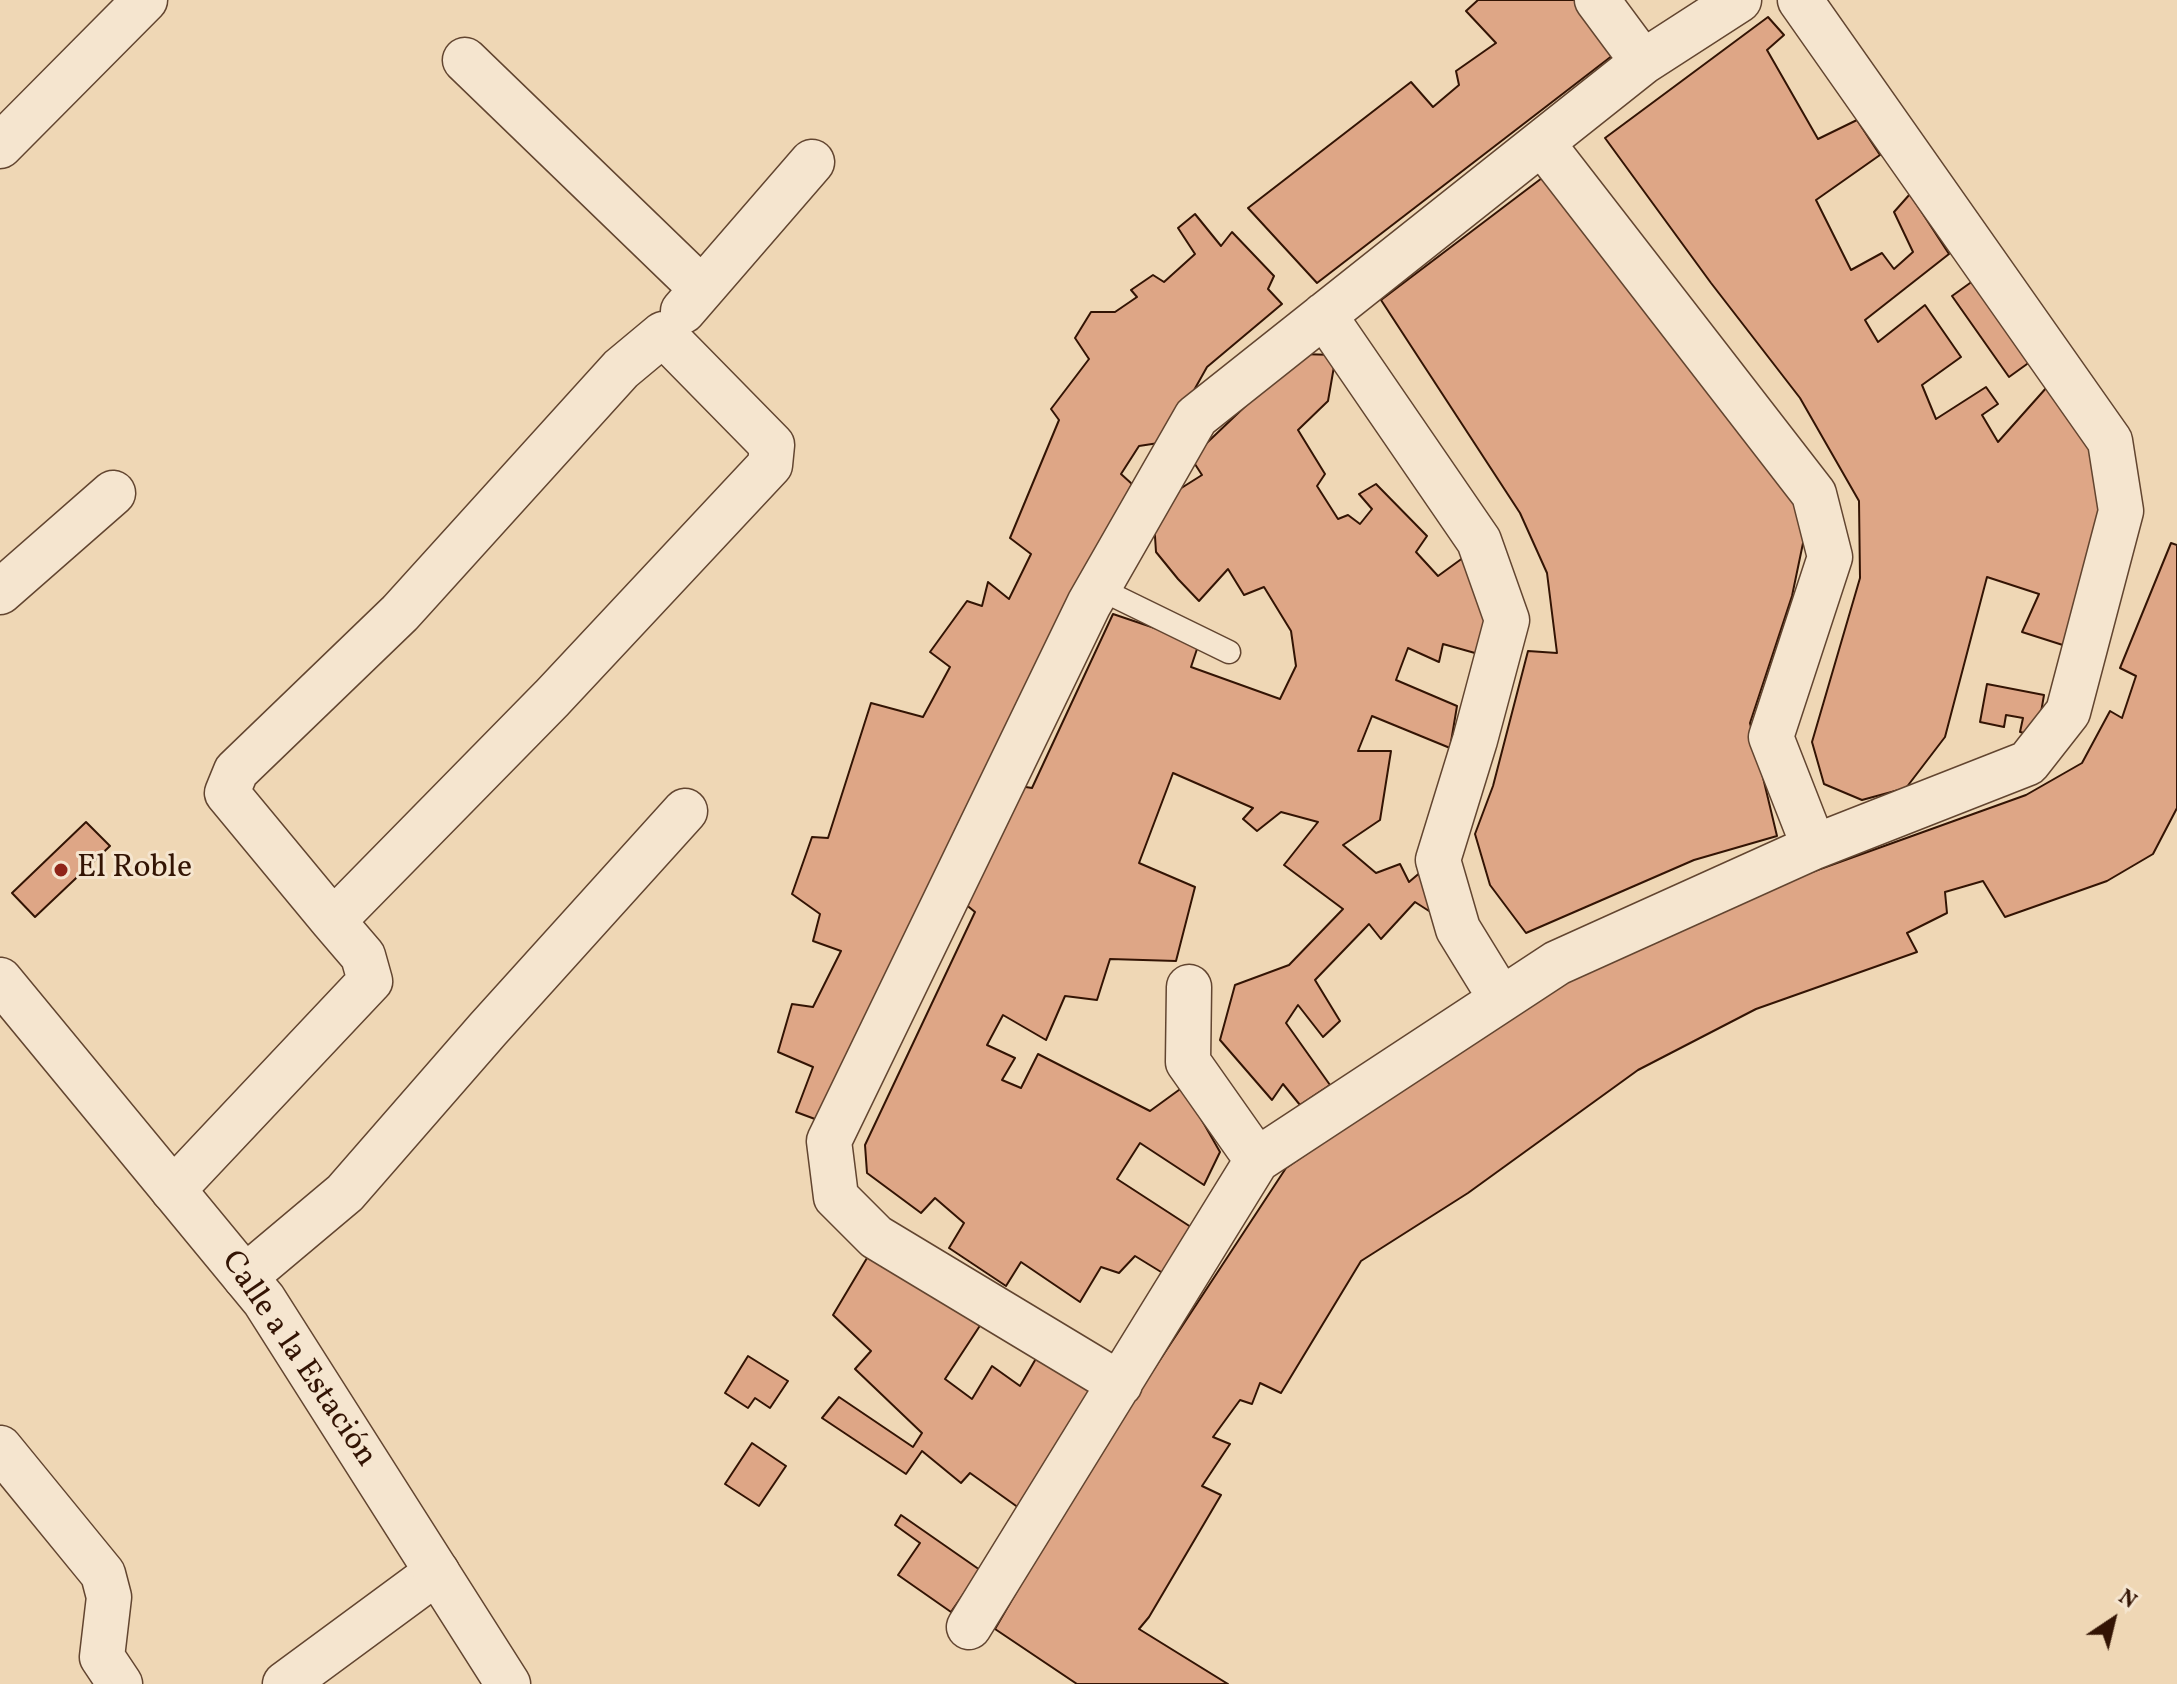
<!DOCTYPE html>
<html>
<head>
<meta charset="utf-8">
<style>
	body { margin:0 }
	#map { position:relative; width:2177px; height:1684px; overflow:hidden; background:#efd7b5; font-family:Vollkorn,serif }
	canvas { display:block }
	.north { position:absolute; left:2073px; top:1580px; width:80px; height:80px; -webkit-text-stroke:6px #f5e5cf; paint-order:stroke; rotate:35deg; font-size:22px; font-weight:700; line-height:32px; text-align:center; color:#331404 }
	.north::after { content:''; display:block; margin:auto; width:28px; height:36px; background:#331404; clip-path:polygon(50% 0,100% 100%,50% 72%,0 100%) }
</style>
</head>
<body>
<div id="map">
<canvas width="2177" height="1684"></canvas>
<div class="north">N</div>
</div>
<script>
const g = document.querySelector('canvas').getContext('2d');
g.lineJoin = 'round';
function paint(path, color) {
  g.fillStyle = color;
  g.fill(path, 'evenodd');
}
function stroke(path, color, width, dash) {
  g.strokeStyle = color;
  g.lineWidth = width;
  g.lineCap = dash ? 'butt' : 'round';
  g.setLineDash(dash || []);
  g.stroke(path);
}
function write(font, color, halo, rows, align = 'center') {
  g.font = font + ' Vollkorn,serif';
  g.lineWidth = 6;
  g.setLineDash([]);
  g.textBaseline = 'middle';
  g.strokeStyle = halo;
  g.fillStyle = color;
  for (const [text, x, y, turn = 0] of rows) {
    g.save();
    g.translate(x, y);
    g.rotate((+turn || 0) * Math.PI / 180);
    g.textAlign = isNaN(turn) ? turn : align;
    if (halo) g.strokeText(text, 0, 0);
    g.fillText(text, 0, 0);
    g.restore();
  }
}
const building = new Path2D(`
	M1478,0H1579L1617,52L1317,283L1248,208L1411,82L1433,107L1459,85L1456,71L1496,43L1466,11Z
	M1768,17L1784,35L1767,50L1818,139L1857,120L1880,155L1816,200L1851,270L1882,253L1894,269L1913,252L1894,212L1910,194L1949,254L1865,320L1878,342L1925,305L1961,357L1922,385L1936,419L1986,387L1998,404L1982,415L1998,442L2047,387L2090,440L2105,518L2069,647L2022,632L2039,594L1987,577L1945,737L1906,788L1862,800L1824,784L1812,742L1860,578L1859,501L1800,398L1711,283L1605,138Z
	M1542,178L1801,498L1807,524L1792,596L1750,723L1777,836L1694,860L1526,933L1490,885L1475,834L1493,786L1528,651L1557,653L1547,573L1520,513L1381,300Z
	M1195,214L1221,246L1232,232L1274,276L1268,289L1282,304L1207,367L1165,442L1139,446L1121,474L1132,484L1008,729L823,1122L796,1112L813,1067L778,1052L792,1004L813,1007L841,951L813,941L820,914L792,894L812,837L828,838L871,703L923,717L950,667L930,652L967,601L982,606L988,582L1009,599L1031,554L1010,538L1059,420L1051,409L1089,359L1075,338L1091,312H1115L1137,297L1131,290L1153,275L1164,282L1195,254L1178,228Z
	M1977,278L2034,359L2009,377L1952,296Z
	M1300,354L1336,355L1328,401L1298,430L1325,474L1317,486L1338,519L1348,515L1360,524L1372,509L1359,494L1376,484L1427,536L1416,552L1438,576L1471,552L1493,624L1482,655L1443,644L1439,662L1408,648L1396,680L1457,706L1450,748L1372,716L1358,751H1391L1380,820L1343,845L1376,873L1400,864L1409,882L1429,865L1441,906L1429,911L1415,902L1381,939L1369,924L1315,980L1340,1021L1323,1037L1298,1005L1286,1023L1330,1085L1300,1105L1283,1084L1272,1100L1220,1040L1235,985L1289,965L1343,909L1284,865L1318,822L1281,812L1257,831L1243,819L1253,808L1173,773L1139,863L1195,887L1176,961L1110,959L1097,1000L1065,996L1046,1040L1003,1015L987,1045L1015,1058L1002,1080L1021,1088L1038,1054L1150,1111L1183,1087L1220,1152L1204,1185L1140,1143L1117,1179L1194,1229L1166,1275L1135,1256L1119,1273L1101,1267L1080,1302L1021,1262L1006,1286L949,1248L964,1223L935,1198L921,1213L867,1173L865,1145L975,912L959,899L1013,785L1032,788L1113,614L1199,643L1191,667L1280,699L1296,666L1291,631L1264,587L1244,595L1228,569L1199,601L1178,579L1156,552L1154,521L1175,492L1202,475L1191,458Z
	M2171,543L2177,545V808L2153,854L2107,881L2005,917L1983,881L1945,892L1947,913L1907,933L1917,952L1756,1009L1638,1070L1468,1193L1361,1261L1281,1393L1260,1383L1252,1404L1240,1400L1213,1437L1230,1444L1202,1486L1221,1495L1149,1617L1139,1629L1228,1684H1077L995,1629L1083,1477L1286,1168L1551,986L1773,886L2026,795L2082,763L2110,711L2122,718L2136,676L2120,668Z
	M1987,684L2044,695L2037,736L2020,732L2023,718L2006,715L2004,727L1980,722Z
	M86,822L110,846L35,917L12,893Z
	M870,1253L985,1318L945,1379L972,1399L992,1366L1020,1386L1041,1350L1100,1384L1019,1508L970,1473L961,1483L922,1451L906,1474L822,1418L839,1397L913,1447L922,1433L855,1369L871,1351L833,1315Z
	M748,1356L788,1381L770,1408L755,1398L748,1408L725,1393Z
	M752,1443L786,1466L759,1506L725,1484Z
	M901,1515L980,1570L951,1612L898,1575L920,1543L895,1525Z`);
paint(building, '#dea686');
stroke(building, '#331404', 2);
const service = new Path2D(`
	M1098,588L1229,652`);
const minor = new Path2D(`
	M1597,0L1643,62
	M465,60L702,289
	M1542,143L1814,494L1830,557L1771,737L1814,847
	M0,146L145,0
	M683,311L812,162
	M1324,315L1479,541L1507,620L1475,740L1438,860L1458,929L1501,999
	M0,592L113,493
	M1189,987L1188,1062L1257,1160
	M173,1190L370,981L363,956L333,921L552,698L770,465L772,445L663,334L621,369L400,613L236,771L227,793L333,921
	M245,1277L345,1193L488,1029L685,811
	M1120,1384L876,1237L836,1197L829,1141L1089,604L1196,417L1643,62L1739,0
	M0,1448L103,1574L109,1597L102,1657L120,1684
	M969,1627L1257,1160L1557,963L1814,847L2028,763L2068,712L2121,511L2110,441L1800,0
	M285,1684L437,1572`);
const tertiary = new Path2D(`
	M0,980L264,1300L508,1684`);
stroke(service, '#624530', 25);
stroke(minor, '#624530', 47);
stroke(tertiary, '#624530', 47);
stroke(service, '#f5e5cf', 22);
stroke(minor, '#f5e5cf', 44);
stroke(tertiary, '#f5e5cf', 44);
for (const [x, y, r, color] of [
	[61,870,8,"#8f2418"]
]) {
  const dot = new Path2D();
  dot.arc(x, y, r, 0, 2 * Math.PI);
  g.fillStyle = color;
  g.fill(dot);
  stroke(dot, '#f5e5cf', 3);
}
write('32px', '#331404', '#f5e5cf', [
	["El Roble",77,870]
], 'left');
write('32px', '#331404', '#f5e5cf', [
	["Calle a la Estación",297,1360,56]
]);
</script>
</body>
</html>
